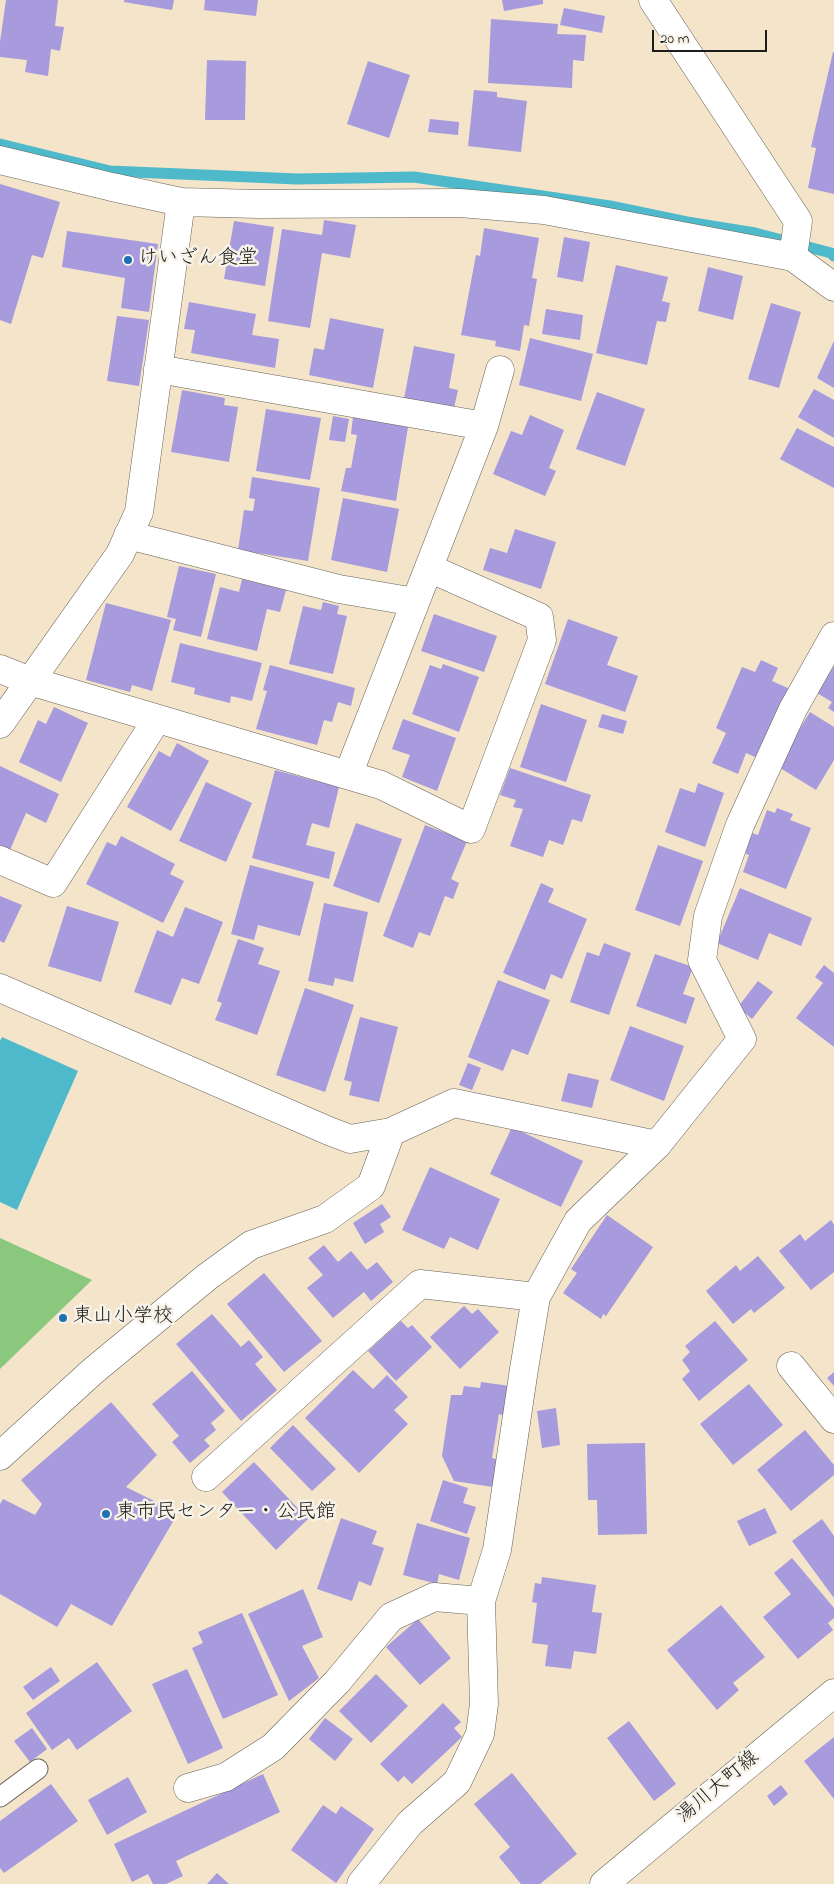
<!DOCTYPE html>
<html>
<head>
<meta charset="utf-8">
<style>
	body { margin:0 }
	#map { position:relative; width:834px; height:1884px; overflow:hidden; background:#f3e4ca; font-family:"Indie Flower",sans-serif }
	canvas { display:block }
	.scale { position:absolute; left:652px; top:30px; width:115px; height:22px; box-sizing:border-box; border:2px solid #1c1c1c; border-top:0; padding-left:6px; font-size:15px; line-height:18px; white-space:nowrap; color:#1c1c1c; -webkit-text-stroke:4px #f7f3e8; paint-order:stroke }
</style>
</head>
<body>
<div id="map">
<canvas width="834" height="1884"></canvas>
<div class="scale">20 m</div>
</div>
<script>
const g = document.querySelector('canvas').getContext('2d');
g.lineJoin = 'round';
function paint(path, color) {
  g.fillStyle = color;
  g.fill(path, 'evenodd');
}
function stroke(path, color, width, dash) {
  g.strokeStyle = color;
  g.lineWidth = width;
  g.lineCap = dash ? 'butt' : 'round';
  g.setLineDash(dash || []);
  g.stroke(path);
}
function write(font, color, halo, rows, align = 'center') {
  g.font = font + ' "Indie Flower","Klee One",sans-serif';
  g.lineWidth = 5;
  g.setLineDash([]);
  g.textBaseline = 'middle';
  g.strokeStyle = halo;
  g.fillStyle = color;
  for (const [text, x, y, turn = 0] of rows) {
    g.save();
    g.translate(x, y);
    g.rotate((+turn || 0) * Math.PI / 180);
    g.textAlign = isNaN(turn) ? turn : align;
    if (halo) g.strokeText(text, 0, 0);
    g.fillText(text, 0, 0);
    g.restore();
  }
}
paint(new Path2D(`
	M0,1238L92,1280L0,1369Z`), '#8ac87e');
paint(new Path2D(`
	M2,1037L78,1071L17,1210L0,1202V1041Z`), '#4eb9ca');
stroke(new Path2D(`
	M0,144L110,171L297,179L414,177L610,206L687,222L755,233L831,253L834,256`), '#4eb9ca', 11);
paint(new Path2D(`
	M6,0H58L55,26L64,27L60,51L51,49L48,76L25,72L27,60L0,57V42Z
	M124,0H174L172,10L124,2Z
	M205,0H258L256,16L204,10Z
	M502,0H543V4L504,11Z
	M564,8L605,16L602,33L560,25Z
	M491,19L558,24L557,34L586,35L584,61L573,60L572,88L488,83Z
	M833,52H834V194L808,188L816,148L811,147Z
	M207,60L246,61L245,120H205Z
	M368,61L410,75L389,138L347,124Z
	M474,90L497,92V97L527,101L521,152L468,146Z
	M430,119L459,122L458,135L428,132Z
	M0,184L60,202L43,258L32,255L11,324L0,320Z
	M324,220L356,225L350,258L322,253L310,328L268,321L282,229L322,235Z
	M234,221L274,227L265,286L224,279Z
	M484,228L539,238L532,278L537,279L529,326L524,325L520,351L495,346L496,341L461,335L476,255L480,256Z
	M67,231L158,244L149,312L121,308L125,278L62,267Z
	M564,237L590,242L583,282L557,277Z
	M616,265L668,277L662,301L670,303L666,322L657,321L647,365L596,353Z
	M708,267L743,276L733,320L698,311Z
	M189,302L256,314L252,335L279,339L275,368L191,353L195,330L184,329Z
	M771,303L801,312L779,388L748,379Z
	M546,309L583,315L580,340L542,334Z
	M117,316L149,320L139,386L107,381Z
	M330,318L384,329L373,388L309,375L314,348L324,350Z
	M530,338L593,354L581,401L519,385Z
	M834,341V388L817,378Z
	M414,346L455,354L449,388L458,390L454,408L404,399Z
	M814,389L834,400V438L798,417Z
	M182,390L225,398L224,405L238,407L229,462L171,452Z
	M597,392L645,409L625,466L576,449Z
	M266,409L321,418L310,480L256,471Z
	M530,415L564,430L549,468L556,471L545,496L493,474L511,431L522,435Z
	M333,416L349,419L345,442L329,440Z
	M353,417L408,427L396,501L341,491L346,468H351L357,435L351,434Z
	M797,428L834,447V488L780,459Z
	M252,477L320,488L308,561L238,550L244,510L253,511L255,499L249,498Z
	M343,498L399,509L387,572L331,560Z
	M515,529L556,542L541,589L483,570L490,548L507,553Z
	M179,566L216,574L201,637L173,630L176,619L167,617Z
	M242,579L286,590L280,612L267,609L257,651L207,639L220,587L239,592Z
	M323,602L339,606L337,614L347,616L333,674L289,664L303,606L321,610Z
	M106,603L171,620L152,691L132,685L130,692L86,680Z
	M434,614L497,636L484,672L421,651Z
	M568,619L618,637L607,665L638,676L625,712L545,684Z
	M180,643L262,663L252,701L231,696L230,703L194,694L195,688L171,682Z
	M761,660L778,668L772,681L790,689L760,759L746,753L738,774L712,763L726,733L716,728L742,667L755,672Z
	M443,664L479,677L459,732L412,714L430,665L441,669Z
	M270,665L355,688L351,706L338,702L332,722L324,720L317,745L256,729L267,691L263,690Z
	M834,666V712L828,708L832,702L817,693Z
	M541,704L587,720L566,782L520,767Z
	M54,707L88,723L61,782L19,762L38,720L46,724Z
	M810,712L834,727V760L816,790L777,766Z
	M602,714L627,721L623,734L598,727Z
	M403,719L456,738L437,791L402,777L410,755L392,749Z
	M177,743L209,761L171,831L127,807L159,751L170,757Z
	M0,766L59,794L46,823L26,813L10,850L0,845Z
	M510,768L591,795L582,822L572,819L563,845L549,840L543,857L510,846L523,809L513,807L516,800L500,795Z
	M275,770L339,787L329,828L312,823L306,845L335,852L329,879L252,858Z
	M206,782L252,803L226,862L179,841Z
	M698,783L724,793L705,847L665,832L680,788L695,793Z
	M777,808L793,814L790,820L811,828L786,889L743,872L749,855L744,853L752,833L758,835L767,810L775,813Z
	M356,823L402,839L379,903L333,886Z
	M425,825L467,841L451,879L459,883L453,899L445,896L430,936L419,932L413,948L383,936Z
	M121,836L175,864L170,874L184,881L163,923L86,884L107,842L116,846Z
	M658,845L703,861L680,926L635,910Z
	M250,865L314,882L300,936L258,925L254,940L231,934Z
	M541,883L554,889L548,902L587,919L562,979L551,974L545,990L503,973Z
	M740,888L812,918L801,946L769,933L758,960L717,943Z
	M0,896L22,905L4,943L0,941Z
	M324,903L368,912L353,982L335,978L333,986L308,981Z
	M67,906L119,922L101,982L48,966Z
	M185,907L223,922L199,984L182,978L171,1005L134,992L157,930L173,937Z
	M238,939L264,948L258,964L280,971L257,1035L215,1020L222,1003L217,1001Z
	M604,943L631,953L609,1015L570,1002L587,952L599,956Z
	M655,954L693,967L683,994L695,998L686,1024L636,1006Z
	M824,965L834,973V1047L796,1018L823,983L815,977Z
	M498,980L550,1000L528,1055L512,1049L503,1071L468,1057Z
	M758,981L773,992L752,1019L738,1007Z
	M305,988L354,1005L325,1092L276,1075Z
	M360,1017L398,1027L379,1102L349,1095L352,1082L344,1080Z
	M630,1026L684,1046L664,1101L610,1080Z
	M468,1063L481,1068L472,1090L459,1085Z
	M568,1073L599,1080L592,1108L561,1101Z
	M512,1127L583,1161L561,1207L490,1174Z
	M430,1167L500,1199L478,1250L450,1237L444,1249L402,1230Z
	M382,1204L391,1217L380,1224L384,1232L365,1244L353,1223Z
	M607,1215L653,1247L606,1316L603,1314L601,1319L563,1293L577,1273L571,1269Z
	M831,1220L834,1225V1272L811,1290L779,1251L800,1234L805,1241Z
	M324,1245L338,1262L351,1251L367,1270L377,1262L393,1282L371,1301L364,1292L333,1318L307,1288L323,1275L308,1258Z
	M758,1256L785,1288L754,1313L751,1309L733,1324L706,1291L736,1265L740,1271Z
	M264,1273L322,1341L284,1372L227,1304Z
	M464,1306L472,1314L478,1309L499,1332L460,1369L430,1337Z
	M212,1314L241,1347L249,1340L263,1357L255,1364L277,1390L241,1421L176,1344Z
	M401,1321L408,1328L412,1325L432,1347L396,1381L368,1351Z
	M715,1321L748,1360L699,1401L682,1379L690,1371L682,1360L690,1352L685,1346Z
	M353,1370L373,1389L387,1375L408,1397L394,1410L408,1424L359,1473L305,1418Z
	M192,1371L225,1411L211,1423L216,1430L204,1440L210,1446L190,1463L172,1442L179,1436L152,1404Z
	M834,1372V1386L827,1378Z
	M481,1382L510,1386L505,1416L499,1414L492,1458L497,1459L493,1487L454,1481L442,1456L451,1395H462L464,1386L480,1388Z
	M749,1384L783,1425L733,1465L700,1424Z
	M111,1402L157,1455L126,1487L178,1513L112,1626L71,1604L57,1627L0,1594V1504L3,1499L35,1515L42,1504L21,1480Z
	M556,1408L560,1445L542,1448L537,1411Z
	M293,1425L336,1469L312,1491L270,1448Z
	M805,1430L834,1465V1475L791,1511L757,1470Z
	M645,1443L647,1534L598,1535L597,1500H588L587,1444Z
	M254,1462L308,1519L276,1550L222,1492Z
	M443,1480L468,1488L463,1503L476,1507L467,1534L430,1521Z
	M765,1508L777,1533L749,1546L737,1521Z
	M341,1518L377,1531L372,1544L384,1548L371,1586L359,1581L352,1601L317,1589Z
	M822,1519L834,1536V1598L792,1541Z
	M417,1523L470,1538L459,1580L439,1574L437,1584L403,1575Z
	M792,1558L834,1608V1618L828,1623L833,1630L798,1659L763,1617L791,1594L774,1573Z
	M542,1577L596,1585L592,1612L602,1613L596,1654L574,1651L571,1669L545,1666L548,1645L532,1643L537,1603L532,1602L535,1583L541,1584Z
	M303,1589L323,1637L302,1646L319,1678L289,1701L248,1614Z
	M721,1605L765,1657L733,1683L739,1690L717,1710L667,1650Z
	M242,1613L278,1695L223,1719L192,1648L203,1643L198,1632Z
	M418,1619L451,1658L420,1685L386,1647Z
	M97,1662L132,1711L77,1750L69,1738L52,1750L26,1713Z
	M51,1667L60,1681L33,1700L23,1687Z
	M187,1669L223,1748L188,1764L152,1684Z
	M376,1674L408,1706L371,1743L339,1711Z
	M443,1703L461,1722L454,1728L462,1737L412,1784L404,1776L398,1782L380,1764Z
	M325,1718L353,1739L335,1761L309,1739Z
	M629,1721L676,1784L654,1801L607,1738Z
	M32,1728L47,1749L30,1762L14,1741Z
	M834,1737V1799L804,1761Z
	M512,1773L577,1854L540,1884H521L499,1857L510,1847L474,1804Z
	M263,1774L280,1812L176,1861L183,1876L166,1884H153L148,1874L132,1882L114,1844Z
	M128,1777L147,1812L107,1835L88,1800Z
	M51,1784L78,1821L4,1873L0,1868V1821Z
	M781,1785L788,1794L774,1806L767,1796Z
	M323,1805L336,1814L341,1806L374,1829L336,1883L291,1850Z
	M217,1873L229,1884H207Z`), '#a79add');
const lane = new Path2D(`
	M0,1797L38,1769`);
const street = new Path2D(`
	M653,0L798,221L793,257
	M0,160L112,187L181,202L259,204L460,203L544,210L793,257L834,287
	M158,369L484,426
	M128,535L339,589L415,602
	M0,669L30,681L381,785L471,829L542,640L539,617L429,568
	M0,724L120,554L139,512L181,202
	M348,775L484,426L500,370
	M0,860L53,883L157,719
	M0,988L329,1131L350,1139L391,1132L371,1186L325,1219L251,1245L207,1277L93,1371L0,1456
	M391,1132L454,1103L657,1145
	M791,1366L834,1419
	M206,1477L420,1284L536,1297
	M188,1788L226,1777L273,1747L337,1682L391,1617L434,1597L481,1601
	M361,1884L410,1823L457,1782L480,1734L484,1704L481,1601L497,1550L524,1369L536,1297L578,1221L657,1145L742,1039L702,960L708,916L740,825L793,709L834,636`);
const secondary = new Path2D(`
	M604,1884L834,1693`);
stroke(lane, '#676259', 21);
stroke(street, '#676259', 29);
stroke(secondary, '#676259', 29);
stroke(lane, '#fff', 19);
stroke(street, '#fff', 28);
stroke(secondary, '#fff', 28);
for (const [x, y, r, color] of [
	[128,260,5,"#1f6fb2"],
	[63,1318,5,"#1f6fb2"],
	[106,1514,5,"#1f6fb2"]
]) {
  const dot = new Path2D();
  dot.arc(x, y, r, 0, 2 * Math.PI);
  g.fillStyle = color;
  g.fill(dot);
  stroke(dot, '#f7f3e8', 2);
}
write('20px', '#1c1c1c', '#f7f3e8', [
	["けいざん食堂",138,260],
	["東山小学校",73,1318],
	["東市民センター・公民館",116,1514]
], 'left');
write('20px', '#1c1c1c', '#f7f3e8', [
	["湯川大町線",719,1788,-40]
]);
</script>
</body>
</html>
